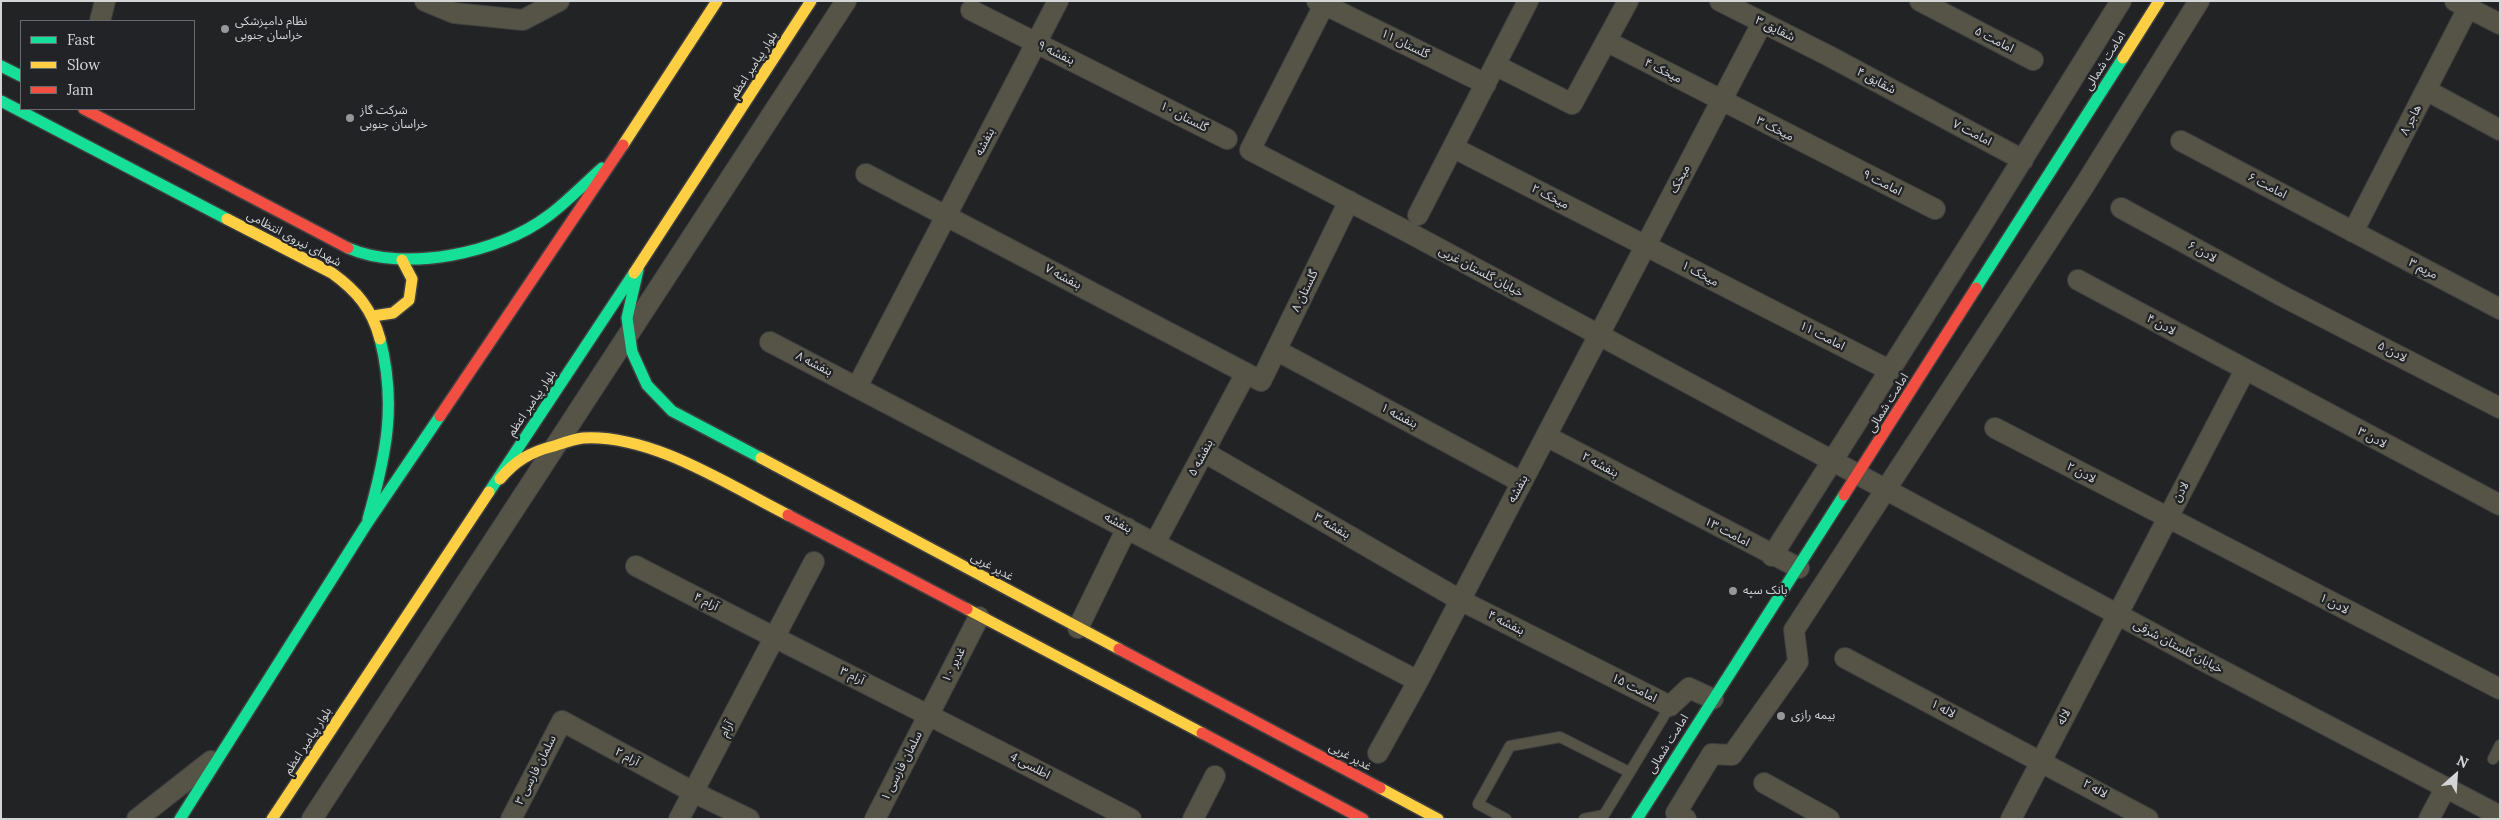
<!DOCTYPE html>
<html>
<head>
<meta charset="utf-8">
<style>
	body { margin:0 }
	#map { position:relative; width:2501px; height:820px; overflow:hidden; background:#222325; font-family:Lora,serif }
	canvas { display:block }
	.frame { position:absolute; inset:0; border:2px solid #d3d5d7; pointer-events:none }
	.legend { position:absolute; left:20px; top:20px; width:175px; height:90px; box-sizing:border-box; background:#212326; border:1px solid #686a6d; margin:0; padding:6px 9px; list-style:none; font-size:15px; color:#d3d5d7 }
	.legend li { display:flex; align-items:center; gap:10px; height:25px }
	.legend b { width:25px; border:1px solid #686a6d }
	.north { position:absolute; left:2431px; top:750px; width:50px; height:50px; -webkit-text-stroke:4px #212326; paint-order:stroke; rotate:26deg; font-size:14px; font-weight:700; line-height:20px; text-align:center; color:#d3d5d7 }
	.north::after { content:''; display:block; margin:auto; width:18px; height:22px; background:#d3d5d7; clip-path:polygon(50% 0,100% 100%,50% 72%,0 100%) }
</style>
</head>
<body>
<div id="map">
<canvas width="2501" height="820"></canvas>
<div class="frame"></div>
<ul class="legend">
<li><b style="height:6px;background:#16e098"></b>Fast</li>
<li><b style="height:6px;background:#ffcf43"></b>Slow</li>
<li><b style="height:6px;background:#f24e42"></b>Jam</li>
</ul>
<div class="north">N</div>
</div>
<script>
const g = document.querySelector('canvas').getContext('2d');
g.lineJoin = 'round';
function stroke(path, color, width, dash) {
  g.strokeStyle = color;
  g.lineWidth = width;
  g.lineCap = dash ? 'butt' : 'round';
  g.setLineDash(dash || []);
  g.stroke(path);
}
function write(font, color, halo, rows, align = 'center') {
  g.font = font + ' Lora,"Noto Sans Arabic",serif';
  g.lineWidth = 4.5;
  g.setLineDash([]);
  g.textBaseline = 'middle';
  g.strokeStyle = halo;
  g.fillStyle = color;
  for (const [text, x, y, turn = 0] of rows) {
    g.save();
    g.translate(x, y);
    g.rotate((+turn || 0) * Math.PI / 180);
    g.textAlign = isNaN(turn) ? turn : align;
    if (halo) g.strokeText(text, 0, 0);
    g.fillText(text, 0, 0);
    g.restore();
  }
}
const lane = new Path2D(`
	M2493,759L2500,745
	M1506,819L1478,804L1510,746L1560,737L1629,772
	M1584,819L1604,815L1670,706`);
const street = new Path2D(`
	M425,1L454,13L523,20L559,1
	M1317,1L1486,84
	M1326,1L1250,150L1408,232L2204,661L2500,816
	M1720,1L1829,56L2023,160
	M1920,1L2033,60
	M2455,1L2500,24
	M971,10L1227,139
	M100,21L105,1
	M1606,41L1935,209
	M1495,65L1572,104L1628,1
	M2426,90L2500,130
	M2181,141L2500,309
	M1454,148L1889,370
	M866,174L1261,381L1349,201
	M2121,208L2284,297L2500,408
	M1418,215L1528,1
	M2353,232L2468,8
	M2078,280L2500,505
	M770,342L1418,681
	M1276,350L1521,482
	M857,387L1058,1
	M1995,428L2500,689
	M1546,436L1799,568
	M1204,452L1460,600L1670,706L1689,688L1713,699
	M1155,543L1246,373
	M1772,556L1978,231L2121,1
	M636,566C800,652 967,733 1131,819
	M1078,628L1127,528
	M1845,658L2148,819
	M1378,753L1418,681L1762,23
	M1764,783L1829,819
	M137,819L211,761
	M312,819L846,1
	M511,819L562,721L693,792L749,819
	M679,819L814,562
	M875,819L979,617
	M1193,819L1215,776
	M1686,819L1676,813L1712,754L1732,755L1798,662L1794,630L2084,186L2199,1
	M2011,819L2245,370
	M2429,819L2446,787`);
const fast = new Path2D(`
	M1,66L21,76
	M1,101L227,219
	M348,248C405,273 499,253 548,216C567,202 584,184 602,168
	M638,270L627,318L632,352L647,385L672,411L761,458
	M1976,288L2123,58
	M489,492L634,273
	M368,519C386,455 397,405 380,339
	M180,819L366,525L440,416
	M1637,819L1844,495`);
const slow = new Path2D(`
	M2123,58L2159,1
	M623,145L717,1
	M227,219L332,273C357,291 372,309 380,339
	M634,273L811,1
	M373,316L393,313L409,300L412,279L402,260
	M761,458L1119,649
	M500,479C515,461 530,452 554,446C563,443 574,439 583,438C652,434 728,485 788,515
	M967,609L1202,733
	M1380,788L1438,819
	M272,819L489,492`);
const jam = new Path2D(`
	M84,109L348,248
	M440,416L623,145
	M1844,495L1976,288
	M788,515L967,609
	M1119,649L1380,788
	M1202,733L1363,819`);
stroke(lane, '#3f3f41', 12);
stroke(street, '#3f3f41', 22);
stroke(fast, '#3f3f41', 14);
stroke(slow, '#3f3f41', 14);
stroke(jam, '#3f3f41', 14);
stroke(lane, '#555446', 10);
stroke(street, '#555446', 20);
stroke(fast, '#16e098', 11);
stroke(slow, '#ffcf43', 11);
stroke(jam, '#f24e42', 11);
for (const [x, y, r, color] of [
	[225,29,5,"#959799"],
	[350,118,5,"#959799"],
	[1733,591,5,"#959799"],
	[1781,716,5,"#959799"]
]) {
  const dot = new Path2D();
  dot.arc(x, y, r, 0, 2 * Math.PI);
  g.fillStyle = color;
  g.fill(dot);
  stroke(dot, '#212326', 2);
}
write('12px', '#d3d5d7', '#212326', [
	["نظام دامپزشکی",235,22],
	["خراسان جنوبی",235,36],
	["شرکت گاز",360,111],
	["خراسان جنوبی",360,125],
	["بانک سپه",1743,591],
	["بیمه رازی",1791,716]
], 'left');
write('12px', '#d3d5d7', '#212326', [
	["شقایق ۳",1775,29,26],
	["امامت ۵",1994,40,27],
	["گلستان ۱۱",1405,44,26],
	["بنفشه ۹",1056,53,26],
	["امامت شمالی",2105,61,-58],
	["بلوار پیامبر اعظم",754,65,-57],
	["میخک ۴",1663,71,27],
	["شقایق ۴",1876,81,28],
	["گلستان ۱۰",1184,117,27],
	["هاجر ۸",2411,120,-63],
	["میخک ۳",1775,129,27],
	["امامت ۷",1972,133,28],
	["بنفشه",985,142,-63],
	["میخک",1680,179,-62],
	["امامت ۹",1882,183,27],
	["امامت ۶",2267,186,28],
	["میخک ۲",1550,197,27],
	["شهدای نیروی انتظامی",294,239,28],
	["لادن ۶",2202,252,29],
	["مریم ۳",2423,269,28],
	["خیابان گلستان غربی",1481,272,28],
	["میخک ۱",1700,274,28],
	["بنفشه ۷",1063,277,28],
	["گلستان ۸",1305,291,-64],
	["لادن ۴",2161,325,28],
	["امامت ۱۱",1822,336,27],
	["لادن ۵",2392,352,27],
	["بنفشه ۸",814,364,27],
	["بلوار پیامبر اعظم",532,403,-56],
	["امامت شمالی",1888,403,-58],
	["بنفشه ۱",1399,416,28],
	["لادن ۳",2372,438,28],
	["بنفشه ۵",1201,458,-62],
	["بنفشه ۲",1600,465,28],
	["لادن ۲",2081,473,27],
	["بنفشه",1518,489,-62],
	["لادن",2181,492,-62],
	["بنفشه",1118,523,28],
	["بنفشه ۳",1332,526,30],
	["امامت ۱۳",1727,532,28],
	["غدیر غربی",992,567,28],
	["آرام ۴",706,602,27],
	["لادن ۱",2334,604,27],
	["بنفشه ۴",1506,623,27],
	["خیابان گلستان شرقی",2178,647,28],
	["غدیر ۱۰",954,665,-63],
	["آرام ۳",852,676,26],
	["امامت ۱۵",1634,688,27],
	["لاله ۱",1943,709,28],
	["لاله",2064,717,-62],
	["آرام",727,729,-62],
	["بلوار پیامبر اعظم",308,741,-57],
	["امامت شمالی",1668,744,-58],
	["آرام ۲",627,757,28],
	["غدیر غربی",1350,757,28],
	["سلمان فارسی ۱",902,766,-63],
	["اطلسی 4",1030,766,28],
	["سلمان فارسی ۳",536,770,-63],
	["لاله ۲",2095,789,29]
]);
</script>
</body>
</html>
